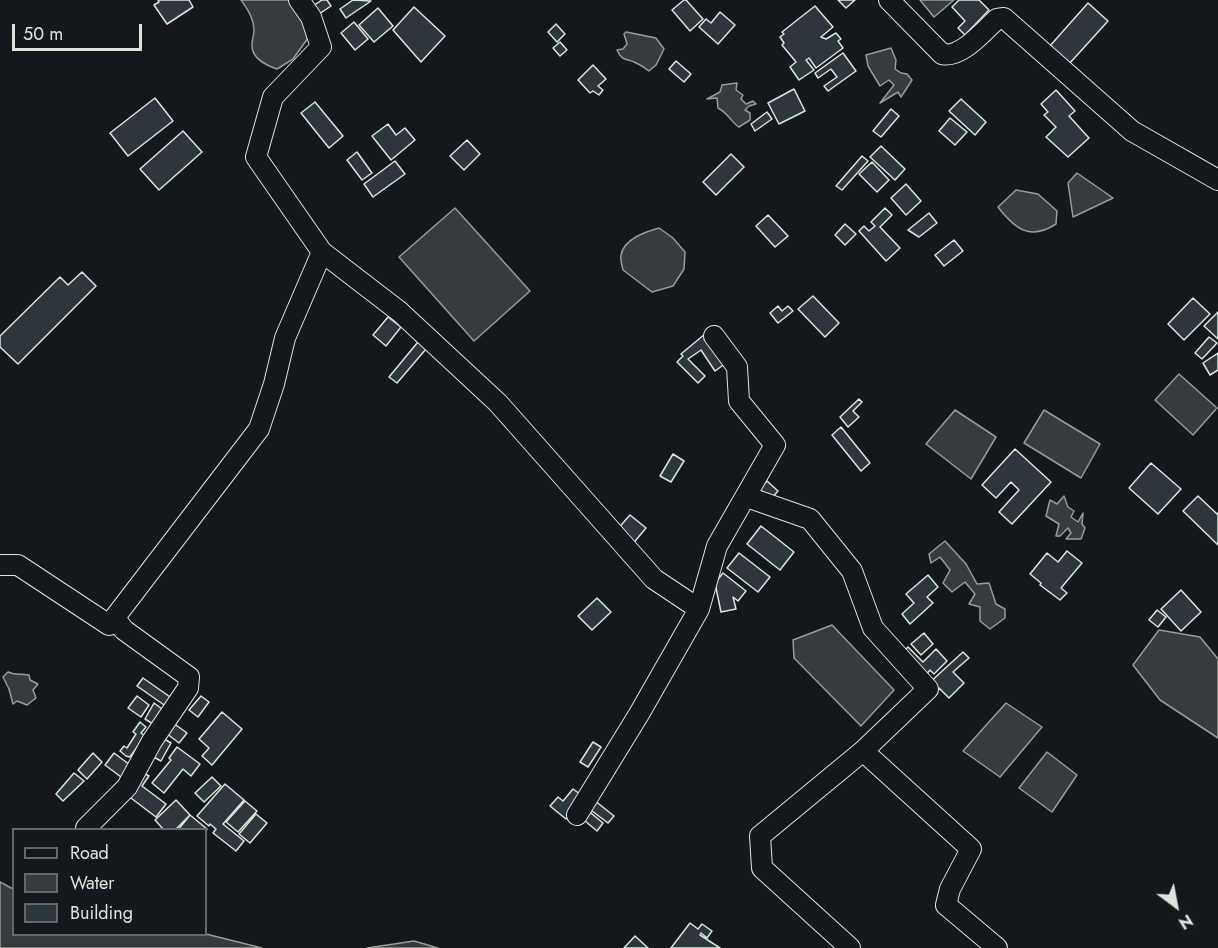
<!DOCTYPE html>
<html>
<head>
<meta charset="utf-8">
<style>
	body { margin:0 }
	#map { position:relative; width:1218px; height:948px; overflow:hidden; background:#14181c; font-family:Jost,sans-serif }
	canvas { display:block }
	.legend { position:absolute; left:12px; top:828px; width:195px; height:108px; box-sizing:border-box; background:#14181c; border:2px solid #626a69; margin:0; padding:8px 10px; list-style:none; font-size:18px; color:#d8e6dc }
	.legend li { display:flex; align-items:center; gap:12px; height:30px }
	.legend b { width:30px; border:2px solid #626a69 }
	.north { position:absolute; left:1146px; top:876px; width:60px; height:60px; -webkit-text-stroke:4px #14181c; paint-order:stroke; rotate:148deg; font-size:16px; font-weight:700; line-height:24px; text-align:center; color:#d8e6dc }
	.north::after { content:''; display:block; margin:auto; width:21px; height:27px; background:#d8e6dc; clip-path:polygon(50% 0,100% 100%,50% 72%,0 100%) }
	.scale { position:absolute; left:12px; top:24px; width:130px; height:27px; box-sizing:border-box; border:3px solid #d8e6dc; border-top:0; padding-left:8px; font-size:18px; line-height:21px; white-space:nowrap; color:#d8e6dc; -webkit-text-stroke:4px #14181c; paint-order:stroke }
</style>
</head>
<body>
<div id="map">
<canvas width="1218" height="948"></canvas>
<ul class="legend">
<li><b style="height:8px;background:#14181c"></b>Road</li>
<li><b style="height:16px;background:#363b3e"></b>Water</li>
<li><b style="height:16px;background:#2c363c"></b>Building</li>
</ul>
<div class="north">N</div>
<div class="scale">50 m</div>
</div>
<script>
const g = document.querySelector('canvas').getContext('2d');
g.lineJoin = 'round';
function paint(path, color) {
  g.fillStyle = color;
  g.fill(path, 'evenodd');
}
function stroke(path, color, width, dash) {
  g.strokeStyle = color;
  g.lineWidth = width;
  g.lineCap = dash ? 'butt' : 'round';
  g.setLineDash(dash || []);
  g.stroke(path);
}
const water = new Path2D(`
	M241,0H290L306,26L308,38L293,59L277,69C265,65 251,58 252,44C252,40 254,35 254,30C254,18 247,9 241,0Z
	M920,0H954L934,17Z
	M626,32L656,38L664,49L656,65L649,71C645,68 641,65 636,63C627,58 622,62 617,50L623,49L627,44L624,34Z
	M891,48L896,60L895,69L901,73L907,74L912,80L901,97L898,92L880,103L894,85L889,80L880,86L868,66L866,55Z
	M737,83L736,90L743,95L741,99L746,104L753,101L756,104L749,106L745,110L750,113V120L739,127C731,122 728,113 718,108L717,98L707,99L720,92L722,85Z
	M1077,173L1113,198L1073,217L1068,183Z
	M1016,190L1038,194L1057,211L1056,224C1030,241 1015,229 998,207Z
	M455,208L530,291L474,341L399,257Z
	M659,228L673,238L685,252L684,269L673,286L652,292L623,270C622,266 620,259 621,255C624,239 645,232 659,228Z
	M1179,374L1217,408L1193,435L1155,400Z
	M955,410L996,437L971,479L926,444Z
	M1044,410L1100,444L1081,478L1024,443Z
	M1064,496L1068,507L1074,511L1071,517L1078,522L1083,513L1082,524L1085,528L1081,539H1066L1071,533L1068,528L1060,536H1056L1059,524L1046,516L1050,500L1057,504Z
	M945,541L966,564L977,584L989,583L996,604L1005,609V618L990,629L980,621V607L969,604L975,594L965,582L952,592L943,583L950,570L940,557L931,563L929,554Z
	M832,625L894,690L861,726L794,658L793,640Z
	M1159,630L1200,637L1218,659V738L1160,700L1133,665Z
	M8,672C17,676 20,673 29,675L30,680L38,684L33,690L36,698L27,705L17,701L13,704L9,689L3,677Z
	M1006,703L1042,727L1000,777L963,751Z
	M1047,752L1077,775L1052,812L1019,788Z
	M0,882L13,889L14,934H206L262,948H0Z
	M414,941L438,948H367Z`);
paint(water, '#363b3e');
stroke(water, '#939e99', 1.5);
const building = new Path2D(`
	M158,0H189L193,7L167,24L154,5L159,2Z
	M322,0H327L331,6L319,14L313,6Z
	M353,0L371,1L346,18L340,9Z
	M684,0H686L703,19L690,31L672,10Z
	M838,0H855L846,8Z
	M959,0H979L989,10L965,35L958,28L965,21L952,7Z
	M1088,3L1108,21L1069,64L1049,47Z
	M815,6L833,27L821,37L826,39L836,33L841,39L838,41L843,48L816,68L809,58L806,60L814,70L799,80L790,67L796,62L782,45L784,43L780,37L784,34L782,32Z
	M414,7L445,36L421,62L393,30Z
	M378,8L393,26L374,42L359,25Z
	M720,12L735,25L718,44L699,27L706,19L711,23Z
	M354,22L368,39L355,50L341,33Z
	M556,24L565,34L557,42L548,32Z
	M560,42L567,50L560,56L553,48Z
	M843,53L856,71L828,91L824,86L837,77L831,69L818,78L815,73Z
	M676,61L691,74L684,82L669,69Z
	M593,65L606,79L598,86L603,90L599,95L593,91L590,93L578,80Z
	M794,89L805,111L779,124L768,103Z
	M1056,90L1075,111L1069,116L1089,138L1068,157L1046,137L1056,127L1044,115L1048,112L1041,104Z
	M155,98L173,121L128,156L110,133Z
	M961,99L986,122L975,135L949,111Z
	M315,102L343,136L329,148L301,113Z
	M891,109L899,116L881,137L873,131Z
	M767,112L772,119L755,131L751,124Z
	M950,118L967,132L955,145L939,131Z
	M388,124L396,135L405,128L415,140L391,160L372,136Z
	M183,131L202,152L159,190L140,169Z
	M467,140L480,154L464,170L450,156Z
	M881,146L905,169L895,180L870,157Z
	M357,152L372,173L362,180L347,160Z
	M731,154L744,167L716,195L703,182Z
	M862,156L868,161L842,190L836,186Z
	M395,161L405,174L373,197L364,184Z
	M872,162L889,180L877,192L859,174Z
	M906,184L921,201L906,215L891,198Z
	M885,208L892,215L880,227L900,248L886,261L859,231L864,226L869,231L875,226L871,222Z
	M929,213L937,223L919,237L908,230Z
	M768,215L788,236L775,247L756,226Z
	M845,224L856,234L845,245L835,235Z
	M954,240L963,251L944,266L935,255Z
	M82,272L96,286L18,364L0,347V336L60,277L68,285Z
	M813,296L839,323L825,337L798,309Z
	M1193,298L1210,314L1184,340L1168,324Z
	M778,306L782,311L788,306L793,311L778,323L770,313Z
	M1218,312V339L1204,326Z
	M388,317L401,327L386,346L373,335Z
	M705,334L726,363L715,371L701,350L688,359L705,376L698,383L677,362L683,356L681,354Z
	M1209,337L1217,343L1202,359L1195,353Z
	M418,342L426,349L397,383L389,377Z
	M1218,353V370L1210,375L1203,363Z
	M859,399L862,402L853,411L859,417L848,427L840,417Z
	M841,427L870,463L861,471L832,435Z
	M1015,449L1051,482L1012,524L999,512L1019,490L1011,482L996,498L982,485Z
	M673,454L684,461L671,482L660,476Z
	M1151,463L1181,489L1158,514L1129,488Z
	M767,481L778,491L769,501L758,491Z
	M1198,496L1217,514L1218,513V545L1183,511Z
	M630,515L646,528L631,546L615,532Z
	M761,526L794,552L780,570L747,544Z
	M1067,551L1082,563L1061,588L1067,593L1060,600L1040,585L1041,583L1030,574L1047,553L1058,562Z
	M739,553L770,577L758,592L727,568Z
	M723,573L746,591L738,601L733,597L736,609L721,612L715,583Z
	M928,575L938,587L927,597L933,603L910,624L902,614L914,603L906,594Z
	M1181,590L1201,612L1181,631L1161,609Z
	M597,598L611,612L592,630L578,616Z
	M1157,610L1166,617L1158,627L1149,620Z
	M924,633L933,644L921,655L911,644Z
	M908,647L923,662L936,649L947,661L934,674L930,670L924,677L900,655Z
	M963,652L969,658L953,672L964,683L949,698L939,688L935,692L928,684Z
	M143,678L173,699L167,707L137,686Z
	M137,696L149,705L141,717L128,708Z
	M201,696L209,702L198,717L189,710Z
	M154,703L162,709L153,724L145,719Z
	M222,712L242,729L212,765L202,756L209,748L199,739Z
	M169,720L187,733L179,743L162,730Z
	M140,722L146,727L141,733L145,736L130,757L126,756L120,751L124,746L127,748L136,734L133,732Z
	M161,737L171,743L161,761L150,755Z
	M593,742L601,747L588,767L580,762Z
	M177,747L200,764L191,776L183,769L164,793L152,783L171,760L169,758Z
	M93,753L102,762L87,779L78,770Z
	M114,753L130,765L121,777L105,765Z
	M139,770L149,776L142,786L166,804L156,817L123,792Z
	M74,773L84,781L63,801L56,794Z
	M212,777L221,786L204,802L195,793Z
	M225,784L244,800L223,824L244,841L236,851L213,833L216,829L210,824L209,826L197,816Z
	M573,789L584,797L566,819L550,806L558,797L563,801Z
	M176,800L190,815L175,830H164L155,820Z
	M594,800L614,816L608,823L588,808Z
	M245,801L257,811L238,832L226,822Z
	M586,809L603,823L597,831L579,816Z
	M256,814L267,823L250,843L239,834Z
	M190,815L207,829L206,831L178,830Z
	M690,923L698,929L702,924L712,931L707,938L701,933L700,935L720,948H671Z
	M635,936L648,948H624Z`);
paint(building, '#2c363c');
stroke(building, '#d8e6dc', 1.5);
const minor = new Path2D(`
	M889,0L942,54C961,59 984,30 997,19L1004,18L1132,131L1218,180
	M322,252L400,312L498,403L654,579L699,609L717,546L775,445L739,401L737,367L714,336
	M747,497L810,519L852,571L873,628L928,689L863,751
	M0,565H18L109,625L259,429L274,384L285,338L322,252L256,157L273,97L321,47L311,17L299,0
	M577,815L639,714L699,609
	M86,828L127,787L152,741L188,688L189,677L124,630L115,618
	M850,948L762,868L760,836L863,751L971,849L950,889L946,905L997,948`);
stroke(minor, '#d8e6dc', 22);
stroke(minor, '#14181c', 20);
</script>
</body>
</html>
